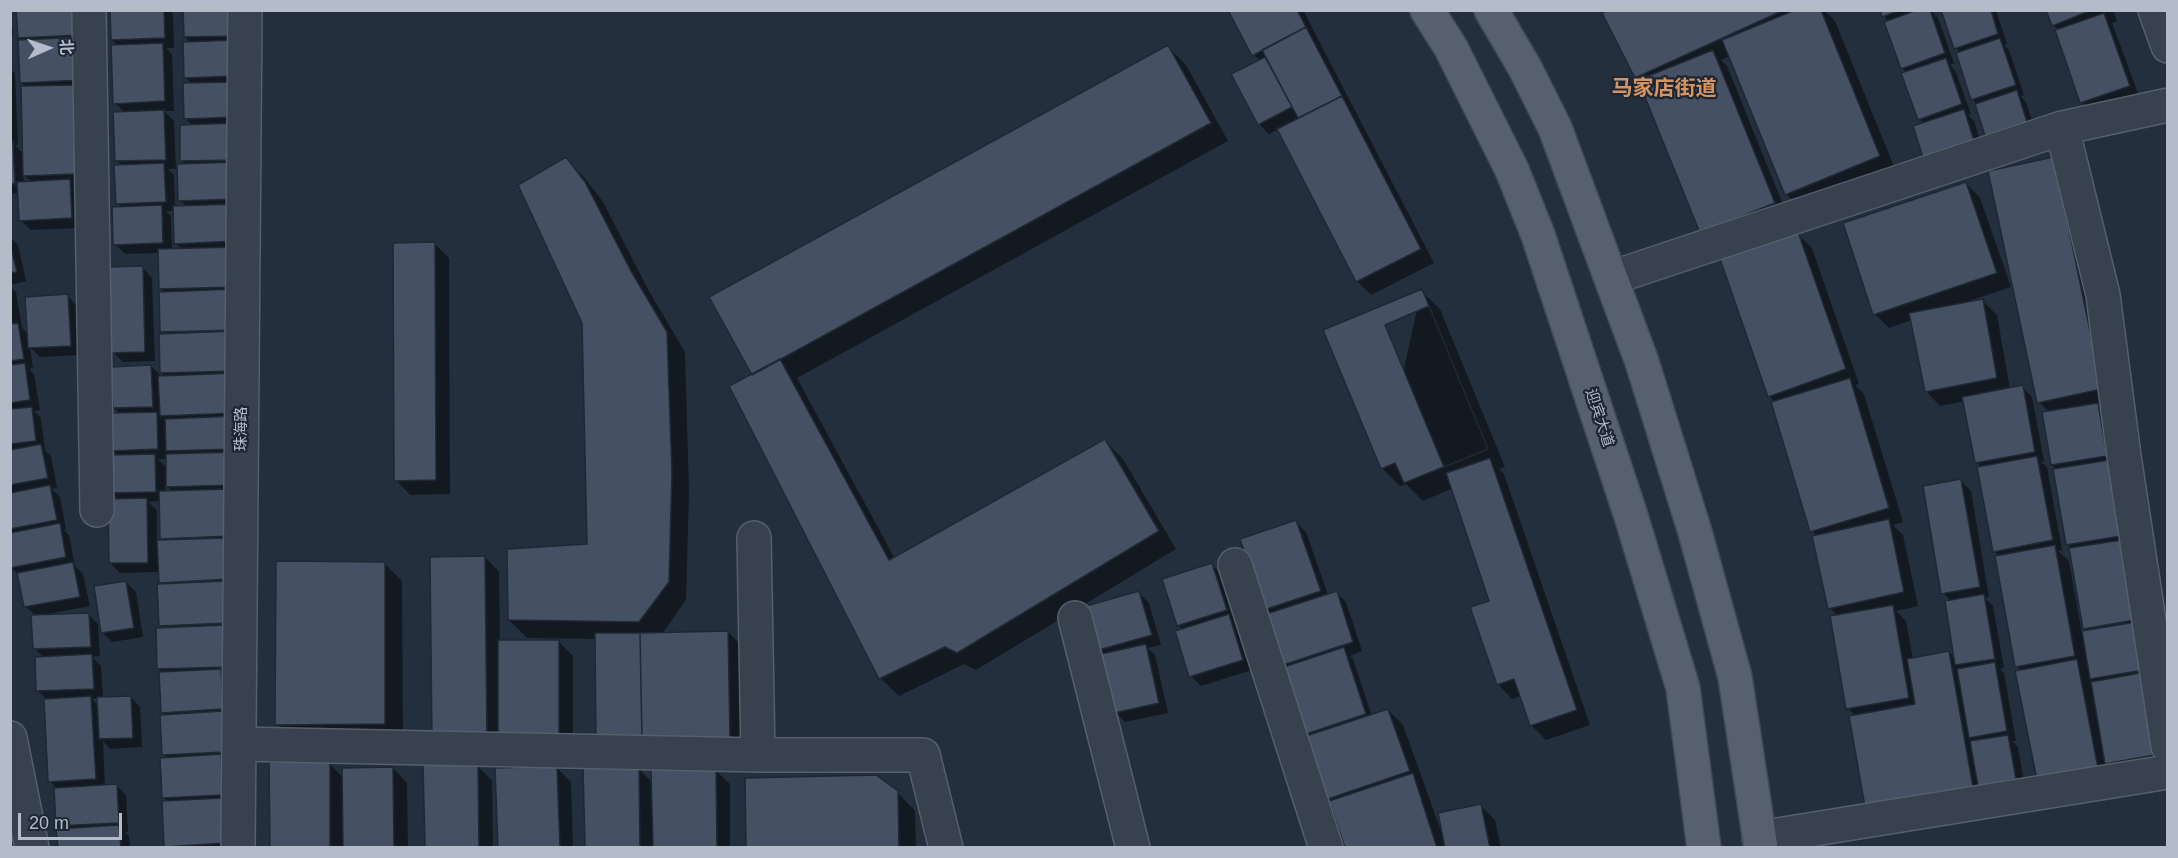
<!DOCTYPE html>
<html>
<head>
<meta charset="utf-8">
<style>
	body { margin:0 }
	#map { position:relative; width:2178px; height:858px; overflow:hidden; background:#242f3e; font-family:Helvetica,"Noto Sans SC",sans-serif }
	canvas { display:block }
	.frame { position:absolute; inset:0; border:12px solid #b4bcc9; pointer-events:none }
	.north { position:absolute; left:18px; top:18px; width:60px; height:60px; -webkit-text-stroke:4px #1d2633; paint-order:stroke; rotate:87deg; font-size:16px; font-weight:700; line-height:24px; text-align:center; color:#b4bcc9 }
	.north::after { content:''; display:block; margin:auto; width:21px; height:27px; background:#b4bcc9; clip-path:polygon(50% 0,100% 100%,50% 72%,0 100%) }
	.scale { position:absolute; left:18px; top:813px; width:104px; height:27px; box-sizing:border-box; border:3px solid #b4bcc9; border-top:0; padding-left:8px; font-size:18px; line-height:21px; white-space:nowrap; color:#b4bcc9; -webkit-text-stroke:4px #1d2633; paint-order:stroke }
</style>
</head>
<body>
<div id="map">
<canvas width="2178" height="858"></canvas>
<div class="frame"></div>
<div class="north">北</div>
<div class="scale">20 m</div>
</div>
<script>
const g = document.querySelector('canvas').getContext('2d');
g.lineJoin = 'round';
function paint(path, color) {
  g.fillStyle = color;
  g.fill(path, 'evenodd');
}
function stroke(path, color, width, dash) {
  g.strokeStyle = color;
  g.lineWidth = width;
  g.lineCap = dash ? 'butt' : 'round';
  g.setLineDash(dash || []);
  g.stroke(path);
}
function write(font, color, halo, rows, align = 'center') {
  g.font = font + ' Helvetica,"Noto Sans SC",sans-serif';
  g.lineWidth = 4.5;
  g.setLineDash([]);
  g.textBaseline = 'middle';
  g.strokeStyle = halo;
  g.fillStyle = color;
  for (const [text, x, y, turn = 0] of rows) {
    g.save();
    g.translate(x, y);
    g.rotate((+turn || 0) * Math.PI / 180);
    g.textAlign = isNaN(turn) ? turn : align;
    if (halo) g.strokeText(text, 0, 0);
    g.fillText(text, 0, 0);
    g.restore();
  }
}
paint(new Path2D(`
	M10,10L13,34H10Z
	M88,10L86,184H73L79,191L81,228L31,230L21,221L19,193L10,194V69L15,73L18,145H15L24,155L26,87L22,83L23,41L19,38ZM23,173L32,183H24Z
	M111,10H170L173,14L174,48H166L172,54L174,111H164L174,121L176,169H168L174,175L175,208L187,207L180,200L186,165L182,161L193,126L186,119L192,84L185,77L191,43L185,37L245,10L234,848L166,846L169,802L164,798L168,759L164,754L167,716L163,712L164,674L159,669L164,629L160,625V572L120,573L110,563L119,500L111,492L119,457L113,450L121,415L114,408L151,366L161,376L166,377L161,373L165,335L161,331L165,293L161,289L160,253L125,254L115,244L122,208L117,203L123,166L117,161L125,113L115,103L118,46L112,40ZM166,211H175L176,243L183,250H172L171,216ZM158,459H167V468ZM165,484L173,492H165ZM161,501L162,538L165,541L157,542V510L148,502Z
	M1230,10H1303L1434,263L1371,295L1357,281L1279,129L1269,134L1259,124L1260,61L1254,55Z
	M1613,10H1830L1826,12L1835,21L1897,174L1804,212L1786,194L1730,56L1721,60L1727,66L1788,217L1715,246L1636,77Z
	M1882,10H1935L1933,13L1938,18L1954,63L1950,65L1955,70L1971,114L1968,115L1974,121L1986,159L1924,124L1919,119L1907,73L1902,68L1889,22L1884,16Z
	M1943,10H1996L2007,44L2004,45L2009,50L2024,95L2021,96L2026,102L2036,132L1996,145L1986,135L1958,54L1961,53L1956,48Z
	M2048,10H2113L2117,21L2112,23L2139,96L2092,112L2082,102L2059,30L2053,25Z
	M1168,47L1186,65L1228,141L797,378L895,559L1105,441L1123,459L1176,549L976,670L964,664L899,696L880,678L754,376Z
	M566,159L584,177L603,202L649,291L685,352L689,492L686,600L662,634L728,632L742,646L744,752L597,639L527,638L509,620L588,546L584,323Z
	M2053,159L2116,403L2100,407L2108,415L2168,756L2038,779L2022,671L2017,666L2000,557L1994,551L1982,468L1977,463L1965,401L1940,406L1926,391L1912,320L1889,328L1875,314L1966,183L1980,198L2011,287L1966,302L1967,304L1983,301L1997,315L2010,389L2022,387L2032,397L2044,461L2041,462L2047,467L2062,550L2058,551L2069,561L2082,633L2088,632L2083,627L2071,548L2067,544L2058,470L2052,465L2049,412L2039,402Z
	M1797,233L1812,248L1859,384L1855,385L1864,394L1903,522L1893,525L1903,535L1918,606L1896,611L1906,621L1913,659L1949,652L1956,659L1951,601L1943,593L1961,481L1971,491L1989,597L1985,598L1993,606L2004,668L2000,669L2004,673L2016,741H2012L2018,747L2025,788L1866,806L1855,716L1848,708L1838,616L1830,608L1817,536L1812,531L1775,402L1769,396Z
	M10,237L18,245L26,281L10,285Z
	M434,243L449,258L450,494L410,495L396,480Z
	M143,268L152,278L155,361L123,362L113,352Z
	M10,287L16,292L22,328L29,335L68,296L77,306L81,355L40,357L30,347L33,368L29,369L34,374L40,410L34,411L41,418L45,450L51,456L57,488L52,489L60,497L66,529L64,530L69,535L75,566L83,574L90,606L48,614V616L88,614L98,624L100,656L92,657L101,666L103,698L131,697L140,707L142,747L110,749L103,741L105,786L116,785L126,795L128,832H125L129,836L130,848H59L62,830L58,826L57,789L50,781L48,700L38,691L44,658L35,649L36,616L25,606L19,575L11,568L10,563ZM99,698V706L92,699Z
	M1421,291L1440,309L1505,467L1499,469L1504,474L1590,725L1546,740L1531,725L1521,696L1512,699L1498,684L1491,602L1453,488L1423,501L1406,484L1400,486L1382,468Z
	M1296,522L1306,532L1328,595L1336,592L1346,602L1362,651L1350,656L1353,659L1372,716L1388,710L1403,725L1441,831L1480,805L1495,820L1501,848H1346L1333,802L1329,798L1310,736L1308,734L1286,668H1287L1284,664L1270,614L1265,610Z
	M485,557L499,572L500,642L558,641L573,656V758L448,757Z
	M384,563L402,581L403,742H295L277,724Z
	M1212,565L1222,575L1236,620L1233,621L1238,625L1252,670L1201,686L1191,676L1183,630L1178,625Z
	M126,582L136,592L143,637L112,642L102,632Z
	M1139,593L1149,603L1161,645L1148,648L1155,655L1168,713L1125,722L1115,712L1105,654L1100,649Z
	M329,763L343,777L393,768L407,783L408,848H271Z
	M477,766L492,780L493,848H426Z
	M557,768L571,782L573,848H499Z
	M638,768L653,783L715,770L730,784V848H586Z
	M897,792L915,811L916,848H748Z`), '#0007');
const building = new Path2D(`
	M16,10H79L80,35L18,38Z
	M110,10H164L165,38L111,40Z
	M183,10H237L238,36L184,37Z
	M1228,10H1297L1306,27L1252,56Z
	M1608,10H1784L1635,78L1602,13Z
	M1795,10H1821L1880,156L1785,195L1722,40Z
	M1880,10H1901L1882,17Z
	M1917,10H1930L1945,53L1901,69L1884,22Z
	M1941,10H1991L1998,34L1954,49Z
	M2046,10H2092L2052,26Z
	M2104,13L2130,86L2080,103L2055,30Z
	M1306,27L1342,96L1298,118L1262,50Z
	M81,37L83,80L20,83L18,40Z
	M2000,38L2016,85L1971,100L1956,53Z
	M237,40L238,76L184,78L183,42Z
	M163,43L165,101L113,104L111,45Z
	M1168,45L1211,123L752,375L709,297Z
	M1713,50L1775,203L1700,233L1638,80Z
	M1265,57L1292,107L1258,125L1231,74Z
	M1946,58L1962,104L1918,120L1901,73Z
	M237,82L238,117L184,119L183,83Z
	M74,85L77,174L23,176L21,86Z
	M2017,90L2027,122L1985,136L1975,104Z
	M1342,96L1421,249L1356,282L1277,129Z
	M1964,109L1977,150L1926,167L1913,126Z
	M164,110L166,160L115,161L113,112Z
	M237,123L238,160L180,161V125Z
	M10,141H13L15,184H10Z
	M566,157L585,182L631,271L667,332L672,473L669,582L639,622L508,620L507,549L587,544L582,323L518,185Z
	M2054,157L2102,389L2037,403L1988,171Z
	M237,162L239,199L178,201L177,164Z
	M164,163L166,202L116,204L114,165Z
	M70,179L72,218L19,221L17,182Z
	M1966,182L1997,273L1873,315L1843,223Z
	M236,204L237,241L174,244L173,206Z
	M162,205L163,243L113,245L112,207Z
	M1798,232L1846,369L1768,397L1720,259Z
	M435,242L436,480L394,481L393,243Z
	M10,243L17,272L10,273Z
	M235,247L236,287L159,289L158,249Z
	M143,266L145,352L111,353L109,267Z
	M236,289L237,330L160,332L159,292Z
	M1422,289L1488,449L1404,483L1395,463L1381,469L1323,330Z
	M68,294L71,346L28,348L25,297Z
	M1983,299L1997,378L1925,392L1909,313Z
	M1429,306L1488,449L1444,467L1385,325Z
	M18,323L24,359L10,361V324Z
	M236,331L237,371L160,373L159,334Z
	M780,359L889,560L1105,439L1159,531L957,653L945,647L879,679L729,386Z
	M25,363L30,400L10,403V365Z
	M151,365L153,407L113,408L111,367Z
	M236,373L237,413L160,416L158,376Z
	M1850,378L1889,508L1810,532L1771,402Z
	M2023,385L2035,452L1975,463L1962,397Z
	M2098,403L2107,456L2051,465L2042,412Z
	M32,407L36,441L10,444V409Z
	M157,412L158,449L111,451L110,413Z
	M235,416L236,449L166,451L165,419Z
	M41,444L48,478L10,485V450Z
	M235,452L236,485L166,487V454Z
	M155,454L156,492L110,493L109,455Z
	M2037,456L2053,540L1993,552L1977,467Z
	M1490,458L1577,710L1530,726L1514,679L1497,685L1470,607L1489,601L1446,473Z
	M2109,460L2121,536L2066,545L2053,469Z
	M1961,479L1980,587L1941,594L1923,486Z
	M50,485L57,520L10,529V493Z
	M229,489L230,536L160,539L159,491Z
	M147,498L148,563H109L108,499Z
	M1889,519L1904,592L1828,609L1812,536Z
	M1296,520L1321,591L1264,610L1240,539Z
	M60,523L66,557L10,568V533Z
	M227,538L229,579L159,583L157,540Z
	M2122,540L2135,620L2083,629L2069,548Z
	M2055,545L2075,656L2015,667L1995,556Z
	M485,556L487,742L432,743L430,557Z
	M276,561L385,562V724L275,725Z
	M73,562L80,597L24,607L17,573Z
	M1212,563L1227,610L1177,626L1162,579Z
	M126,581L134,628L101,633L94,586Z
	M227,581L229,623L159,626L157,584Z
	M1139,591L1152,635L1099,650L1086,606Z
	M1337,591L1353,642L1283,665L1266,614Z
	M1984,594L1995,659L1955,665L1945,601Z
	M1893,605L1909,698L1846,709L1830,616Z
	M89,613L91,647L33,649L31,615Z
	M1229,614L1243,660L1189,677L1175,631Z
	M2136,622L2144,670L2090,679L2082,631Z
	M226,625L227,667L157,669L156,628Z
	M728,631L730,738L642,740L640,633Z
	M595,633H640L642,740L596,746Z
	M498,640H559V744H498Z
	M1146,644L1159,703L1114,713L1101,654Z
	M1344,647L1366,714L1306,734L1284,667Z
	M1949,651L1973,787L1865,807L1849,716L1915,704L1907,659Z
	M92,654L94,689L36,691L35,657Z
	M2077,659L2098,768L2037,780L2015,671Z
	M1995,662L2007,731L1969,738L1957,669Z
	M221,669L223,709L161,713L159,672Z
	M2145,672L2160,754L2105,764L2091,682Z
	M91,696L96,779L48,782L44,699Z
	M131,696L133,738L99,739L97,697Z
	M1388,709L1410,771L1328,799L1306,736Z
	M223,711L225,752L162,755L160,715Z
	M2008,735L2016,779L1978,786L1970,741Z
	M221,754L223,795L162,798L160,758Z
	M269,762H330V848H270Z
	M478,764L479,848H425L423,765Z
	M557,766L560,848H498L495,768Z
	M639,766L640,848H585L583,767Z
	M393,767L394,848H343L342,768Z
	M716,768L717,848H653L651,769Z
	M1413,773L1437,848H1345L1329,801Z
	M876,775L898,791L899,848H746L745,778Z
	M117,784L119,823L56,826L54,788Z
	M222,798L225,843L164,847L162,801Z
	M1481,804L1490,848H1445L1438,813Z
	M119,825L121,848H58L56,829Z`);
paint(building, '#455162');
stroke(building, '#1f2835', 1.5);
const minor = new Path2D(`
	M89,10L97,510
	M2155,10L2168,46
	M2062,128L2103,295L2124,456L2168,746
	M1611,278L2062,128L2168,105
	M1235,565L1326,848
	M1075,618L1133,848
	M10,738L32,848
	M239,744L758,755L754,538
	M758,755H923L946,848
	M1759,838L2168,772
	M238,848L245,10`);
const primary = new Path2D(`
	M1427,10L1451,48L1512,170L1538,235L1631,516L1683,688L1704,848
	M1491,10L1525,68L1555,128L1642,362L1695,532L1735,677L1761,848`);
stroke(minor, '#565f6c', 36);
stroke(primary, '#414a57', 36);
stroke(minor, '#38414e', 33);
stroke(primary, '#56606e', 33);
write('15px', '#b4bcc9', '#1d2633', [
	["迎宾大道",1599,418,72],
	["珠海路",242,429,-90]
]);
write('bold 21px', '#d59563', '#1d2633', [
	["马家店街道",1664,89]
]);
</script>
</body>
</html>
